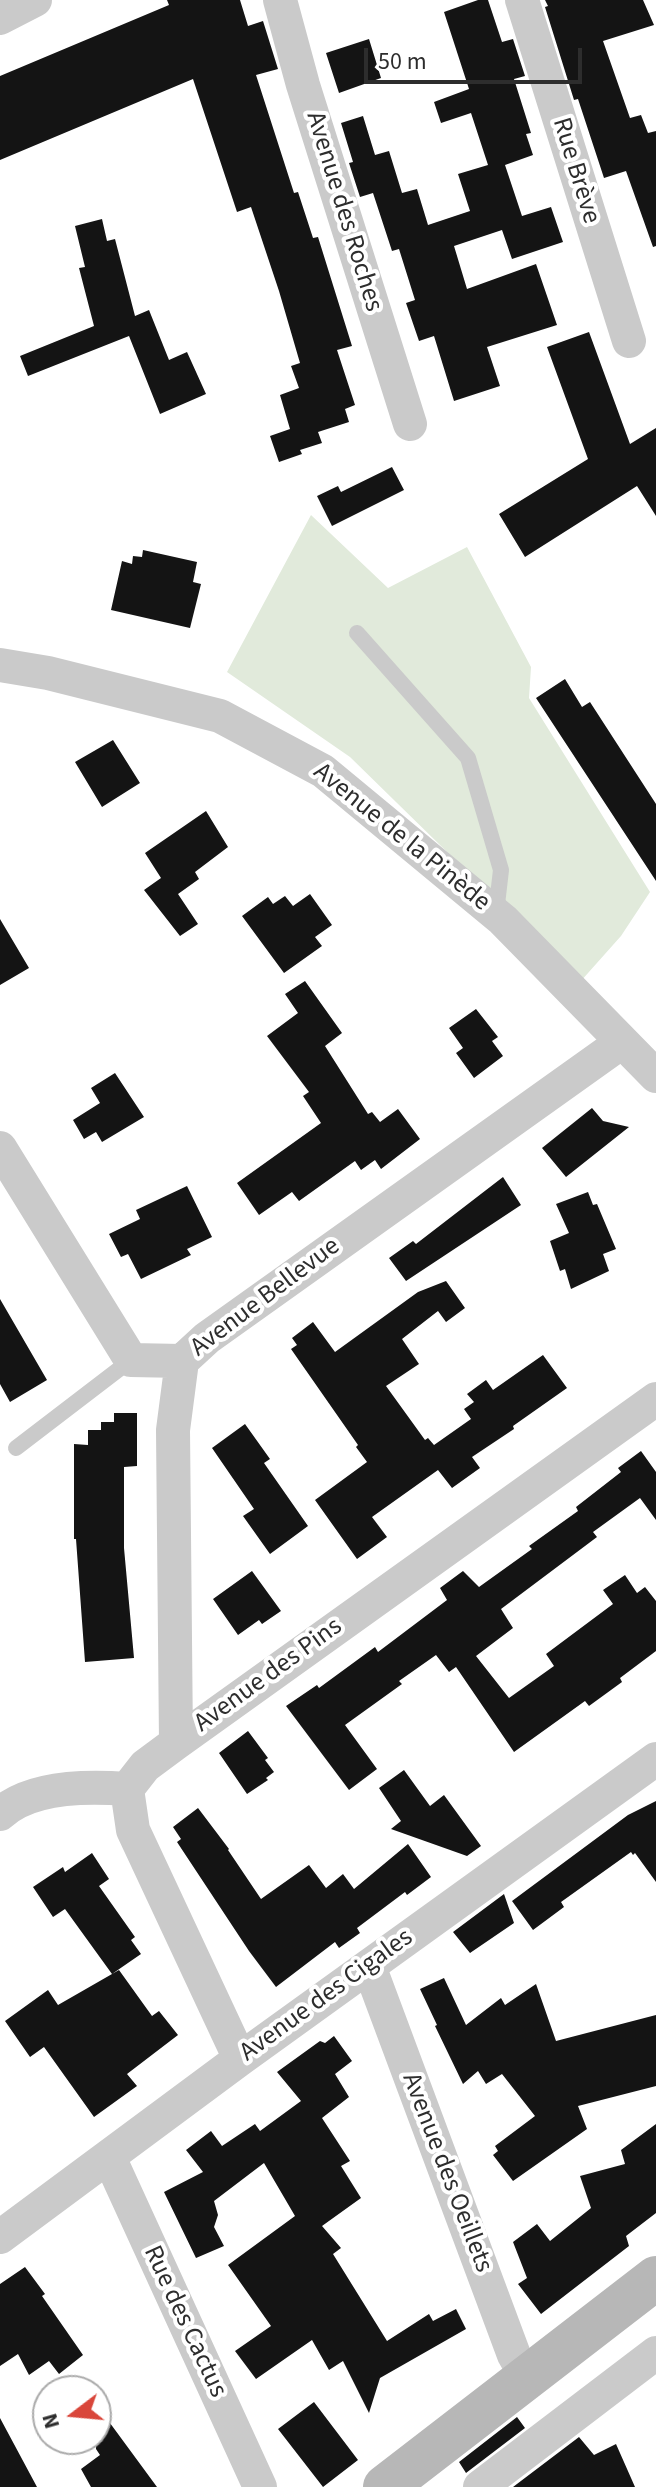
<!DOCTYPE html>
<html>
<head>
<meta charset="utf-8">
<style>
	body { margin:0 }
	#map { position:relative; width:656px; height:2487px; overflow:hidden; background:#fff; font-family:"Source Sans 3",sans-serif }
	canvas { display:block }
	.north { position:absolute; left:32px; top:2375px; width:80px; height:80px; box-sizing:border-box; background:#fff; border:2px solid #ababab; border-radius:50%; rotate:254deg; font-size:22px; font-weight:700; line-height:32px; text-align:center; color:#2d2d2d }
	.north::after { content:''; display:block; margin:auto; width:28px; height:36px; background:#d9463a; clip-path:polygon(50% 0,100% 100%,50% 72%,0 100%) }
	.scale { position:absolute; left:364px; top:48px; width:218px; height:36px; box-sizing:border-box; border:4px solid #2d2d2d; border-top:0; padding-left:10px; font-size:24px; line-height:28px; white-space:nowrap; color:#2d2d2d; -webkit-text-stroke:6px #fff; paint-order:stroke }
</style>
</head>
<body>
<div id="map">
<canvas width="656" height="2487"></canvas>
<div class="north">N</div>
<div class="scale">50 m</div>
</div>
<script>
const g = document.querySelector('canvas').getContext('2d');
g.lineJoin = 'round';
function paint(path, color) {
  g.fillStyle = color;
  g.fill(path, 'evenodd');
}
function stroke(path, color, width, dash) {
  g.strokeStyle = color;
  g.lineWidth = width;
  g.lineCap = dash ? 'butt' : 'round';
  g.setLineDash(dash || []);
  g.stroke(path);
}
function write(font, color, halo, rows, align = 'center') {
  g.font = font + ' "Source Sans 3",sans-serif';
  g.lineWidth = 8;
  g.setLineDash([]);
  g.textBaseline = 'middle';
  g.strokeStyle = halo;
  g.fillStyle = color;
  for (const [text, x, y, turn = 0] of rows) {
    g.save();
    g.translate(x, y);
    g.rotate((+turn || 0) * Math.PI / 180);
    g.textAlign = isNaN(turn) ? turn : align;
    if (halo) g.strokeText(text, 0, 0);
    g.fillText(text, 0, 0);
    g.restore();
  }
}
paint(new Path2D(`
	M311,515L388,588L467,547L531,667L529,698L650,892L621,936L580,982L350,757L227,672Z`), '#e1eadb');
paint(new Path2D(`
	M167,0H240L248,26L263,21L278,69L256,75L294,193L298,192L313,238L318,237L352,346L337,350L355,405L345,409L349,422L318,432L322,443L300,450L302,454L279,462L270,436L290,429L280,395L299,388L291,366L300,363L279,291L251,207L237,212L193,79L0,160V76L169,5Z
	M478,0H488L502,42L513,39L525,76L514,79L531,133L526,134L533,155L505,165L522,216L551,207L563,242L512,259L502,230L454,246L467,289L536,264L557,325L487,347L500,386L454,401L434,336L419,341L406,303L415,300L399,249L392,251L373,193L360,197L349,163L353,162L341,123L363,116L375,155L389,151L402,193L417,189L428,225L470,211L458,174L488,165L471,113L441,123L434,102L469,89L444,12Z
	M545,0H643L654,25L603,41L630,118L641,115L648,133L656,131V246L653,247L626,171L604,178L578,99L574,100L545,7L548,6Z
	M369,39L381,78L339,93L326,53Z
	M102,219L107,241L115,239L135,316L149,310L169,360L187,352L206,394L160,414L129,336L28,376L20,356L94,326L79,268L85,267L75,226Z
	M589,332L630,444L656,428V516L637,486L525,557L499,514L588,459L547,347Z
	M392,467L404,490L332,526L317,496L338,486L341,492Z
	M143,550L197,562L193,582L201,584L190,628L111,610L122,561L132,564L133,556L142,557Z
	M565,679L582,707L590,702L656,804V881L536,698Z
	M113,740L140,783L102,807L75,762Z
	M206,811L228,847L195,872L199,879L178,894L198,924L180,936L144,890L161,878L145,853Z
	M310,894L332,925L315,937L322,946L284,973L242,916L268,897L273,904L285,896L293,906Z
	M0,919L29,968L0,985Z
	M305,981L342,1033L325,1046L368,1114L372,1112L380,1122L398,1109L420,1139L381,1169L375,1160L361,1170L355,1161L299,1201L292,1192L259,1215L237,1183L321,1123L303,1096L309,1092L267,1036L298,1013L285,994Z
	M476,1009L498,1037L492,1041L503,1056L474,1078L456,1053L463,1048L449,1028Z
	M115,1073L144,1117L102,1142L96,1132L84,1139L73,1120L100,1103L91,1088Z
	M592,1108L603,1121L629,1127L566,1177L542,1148Z
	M503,1177L521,1205L406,1281L389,1258L413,1241L416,1244Z
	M187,1186L212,1237L187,1249L191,1255L141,1279L128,1254L121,1257L109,1234L140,1219L136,1210Z
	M588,1192L593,1205L597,1204L616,1249L603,1254L609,1271L571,1289L565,1269L560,1271L550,1241L569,1233L556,1204Z
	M446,1281L465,1308L446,1322L438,1311L402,1339L419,1364L386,1386L425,1440L428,1438L434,1445L471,1419L464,1409L474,1402L467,1394L486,1380L493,1390L543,1355L567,1388L513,1426L514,1429L472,1457L480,1468L452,1488L438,1470L372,1517L387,1537L357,1559L315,1500L367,1462L356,1447L358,1445L291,1349L297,1345L292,1338L313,1322L335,1352L418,1292Z
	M0,1299L47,1380L10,1402L0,1384Z
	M114,1413H137V1466L124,1467V1548L134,1658L85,1662L76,1539H74V1444L88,1445V1430H101V1422H114Z
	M245,1424L270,1459L264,1463L308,1526L270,1554L243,1516L254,1509L212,1448Z
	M641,1451L656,1472V1520L640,1498L593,1532L597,1537L501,1609L513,1628L476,1656L509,1698L554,1666L546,1654L613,1604L603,1590L625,1575L637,1593L645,1587L656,1601V1651L620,1678L622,1682L589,1706L585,1701L514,1752L456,1667L449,1672L436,1655L399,1681L402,1684L345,1725L377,1769L349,1790L286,1706L317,1685L319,1688L375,1647L378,1652L447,1600L440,1588L463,1571L479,1587L532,1549L529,1546L578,1511L576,1507L621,1472L618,1468Z
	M252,1571L281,1611L262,1624L259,1620L238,1635L213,1599Z
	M248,1731L268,1758L265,1760L274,1772L266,1778L268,1780L247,1794L219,1753Z
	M404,1770L430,1806L444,1795L481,1846L467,1856L391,1829L401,1821L379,1788Z
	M656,1801V1882L635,1853L633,1855L631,1852L561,1902L564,1907L533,1930L512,1901L628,1815Z
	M198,1808L229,1849L228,1850L261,1899L309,1865L326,1888L343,1874L354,1889L408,1844L431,1877L407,1895L405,1892L357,1928L360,1933L339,1948L335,1942L276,1987L249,1951L177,1842L181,1839L173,1827Z
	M92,1853L109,1879L99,1886L135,1937L131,1940L141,1954L112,1974L65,1909L53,1917L33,1887L63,1867L65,1872Z
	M504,1894L514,1923L470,1953L453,1932Z
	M119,1970L152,2016L159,2011L178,2035L127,2074L137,2086L94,2117L44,2047L30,2057L5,2021L48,1990L58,2005Z
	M444,1978L466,2025L501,1998L505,2005L536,1984L556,2041L656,2015V2086L578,2106L587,2129L513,2181L493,2155L498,2151L495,2146L535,2116L502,2074L486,2084L478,2071L463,2084L435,2026L437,2025L420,1989Z
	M334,2036L352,2061L335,2074L349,2097L322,2118L350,2161L341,2166L361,2198L322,2226L341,2248L333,2254L387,2341L429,2314L433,2321L456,2309L466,2329L380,2378L369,2413L343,2361L329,2370L312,2340L256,2379L235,2351L271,2326L228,2265L295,2216L264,2163L214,2201L218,2215L214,2227L224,2246L196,2258L164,2192L203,2172L186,2150L211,2131L222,2146L255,2124L260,2131L301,2101L277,2072L320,2041L325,2043Z
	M656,2124V2213L626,2236L629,2246L541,2314L518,2284L527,2278L513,2242L537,2224L550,2241L591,2208L580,2176L625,2164L621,2150Z
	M25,2267L45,2294L42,2296L83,2355L59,2374L49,2361L29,2375L18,2354L0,2366V2284Z
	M314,2402L358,2460L323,2487L278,2429Z
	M96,2404L157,2487H91L81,2469L100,2455L96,2449Z
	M517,2417L525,2428L466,2473L459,2462Z
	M0,2418L37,2487H0Z
	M579,2437L594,2455L616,2444L635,2487H513Z`), '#141414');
stroke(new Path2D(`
	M357,633L468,758L501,870L496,913
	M16,1448L131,1360`), '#cacaca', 16);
stroke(new Path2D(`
	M280,0L303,85L410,424
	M522,0L629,341
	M0,18L35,0
	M0,665L48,673L220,716L323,771L503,920L656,1076
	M0,1148L131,1360L182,1361
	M176,1743L173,1430L182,1361L207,1338L622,1042
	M0,1814C30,1786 88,1786 127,1789
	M369,1966L514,2355L527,2378
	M240,2059L133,1830L127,1789L145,1766L176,1743L656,1399
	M109,2157L260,2487
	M0,2237L240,2059L656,1759
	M480,2487L656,2353`), '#cacaca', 34);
stroke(new Path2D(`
	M385,2487L656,2278`), '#b7b7b7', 44);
write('26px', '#2d2d2d', '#fff', [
	["Rue Brève",575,171,73],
	["Avenue des Roches",343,212,73],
	["Avenue de la Pinède",401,838,39],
	["Avenue Bellevue",266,1298,-37],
	["Avenue des Pins",269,1676,-36],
	["Avenue des Cigales",327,1996,-36],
	["Avenue des Oeillets",446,2173,69],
	["Rue des Cactus",184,2322,65]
]);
</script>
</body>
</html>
